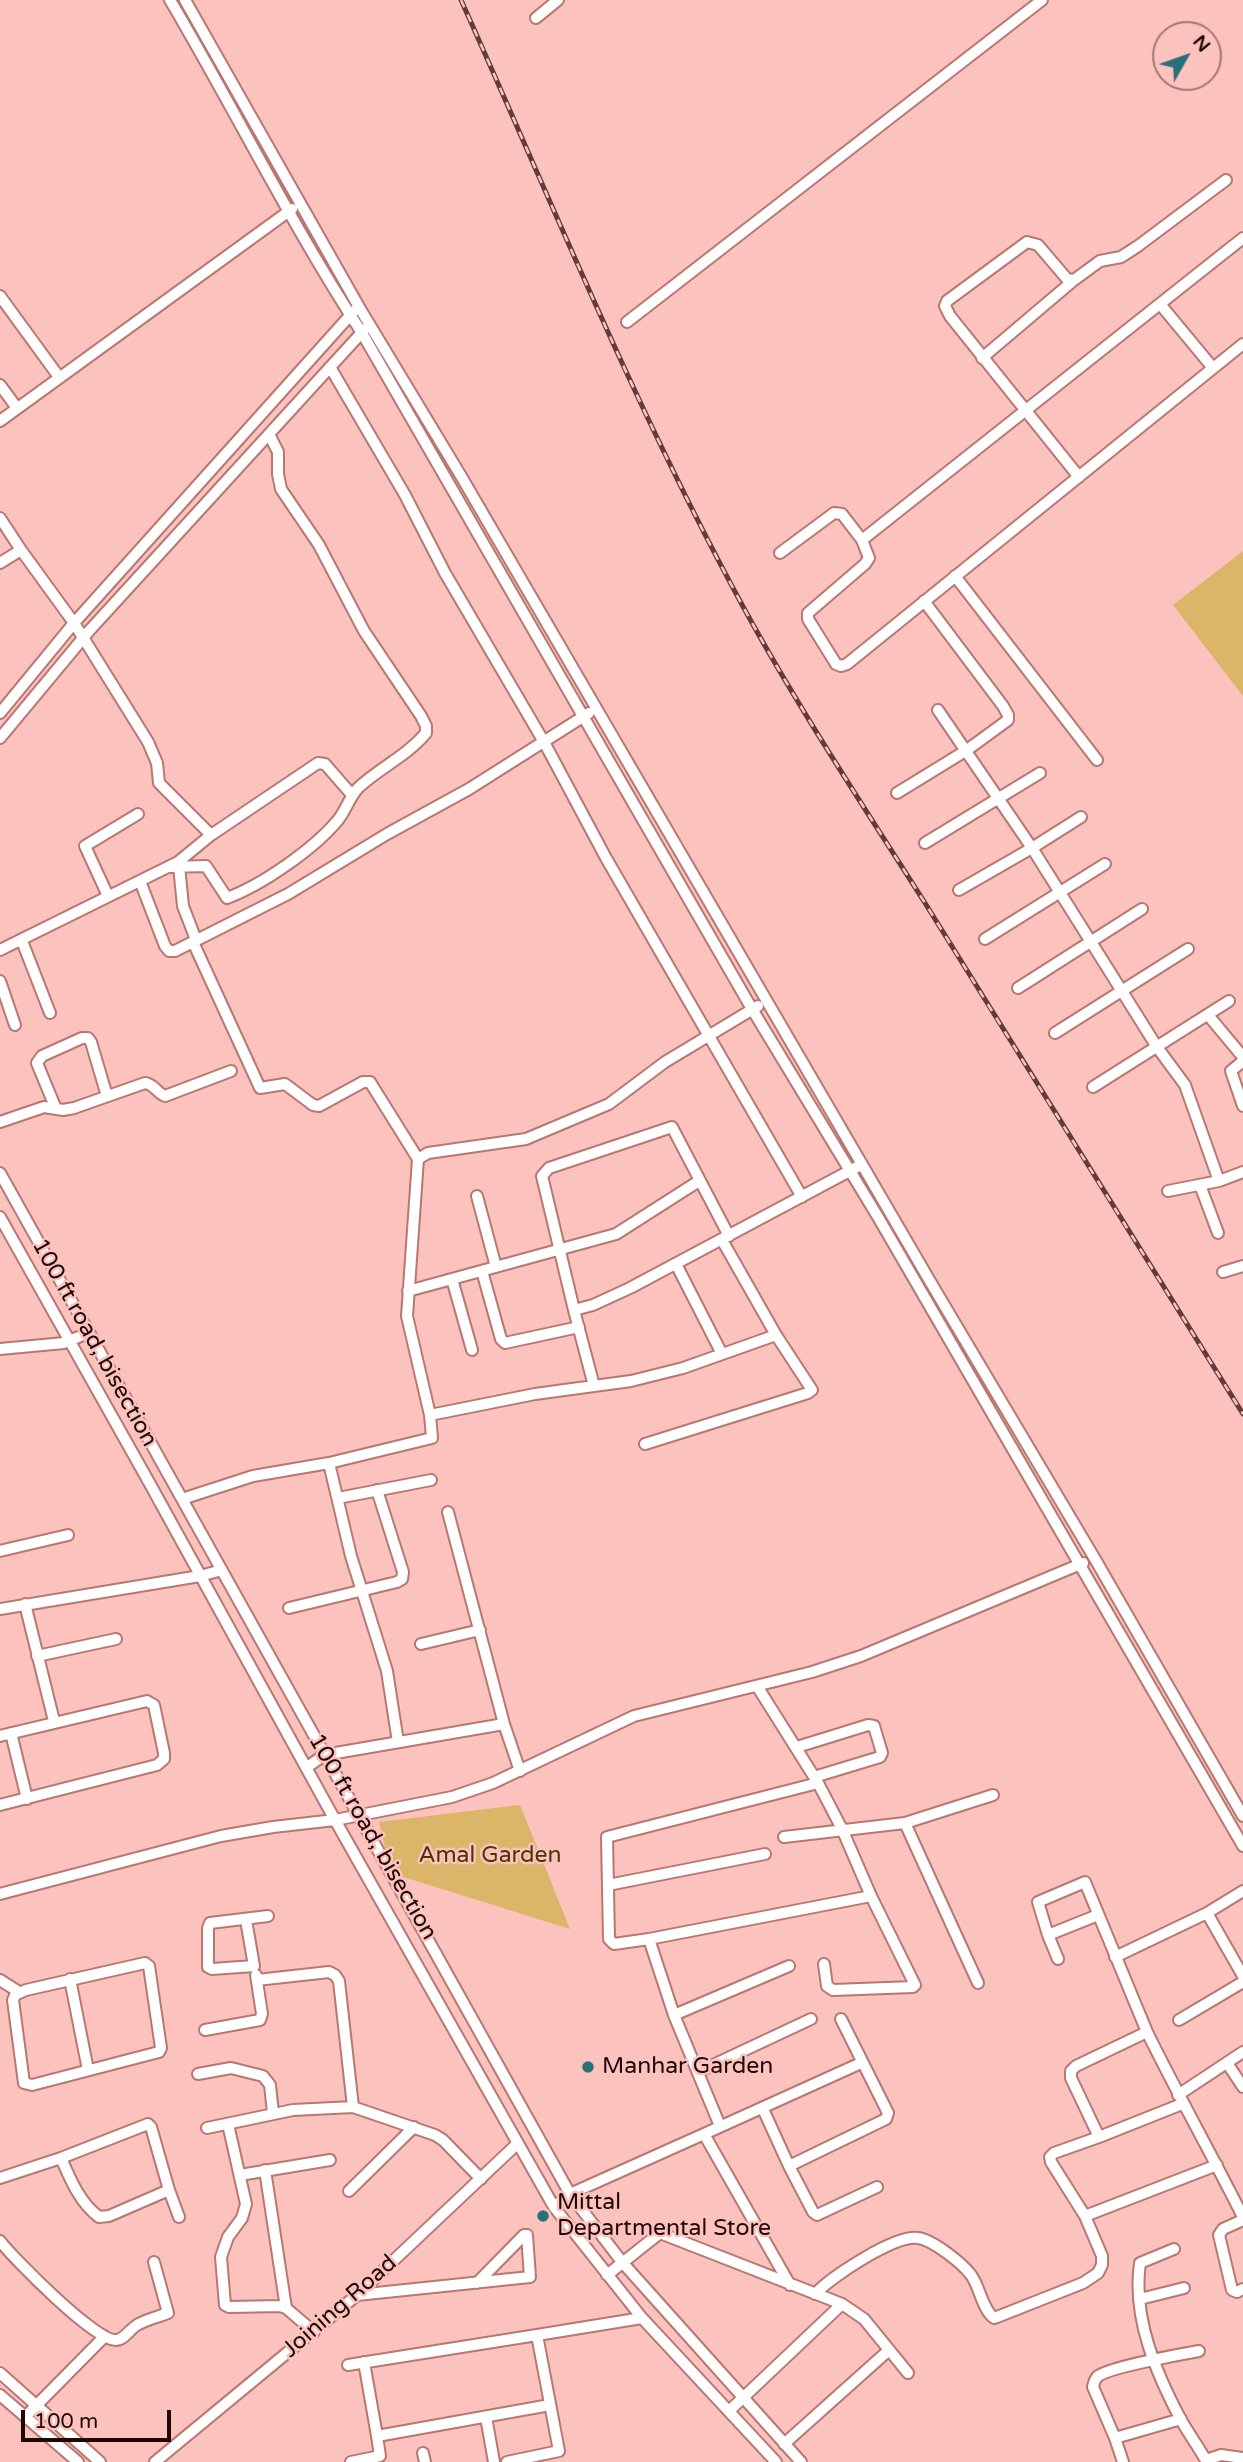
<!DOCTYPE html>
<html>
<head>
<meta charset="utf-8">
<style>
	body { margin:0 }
	#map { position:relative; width:1243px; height:2462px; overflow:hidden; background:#fcc2bd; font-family:"Varela Round",sans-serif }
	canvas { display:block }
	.north { position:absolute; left:1152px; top:21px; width:70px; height:70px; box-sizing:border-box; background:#fcc2bd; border:2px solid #a47875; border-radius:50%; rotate:50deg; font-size:19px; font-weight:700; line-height:28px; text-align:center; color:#210808 }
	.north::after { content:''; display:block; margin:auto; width:24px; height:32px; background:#277177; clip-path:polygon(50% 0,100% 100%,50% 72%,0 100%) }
	.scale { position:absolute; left:21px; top:2410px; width:150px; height:32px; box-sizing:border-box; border:4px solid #210808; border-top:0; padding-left:9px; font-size:21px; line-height:24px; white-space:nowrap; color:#210808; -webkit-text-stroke:5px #fcc2bd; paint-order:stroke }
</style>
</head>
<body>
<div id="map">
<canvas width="1243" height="2462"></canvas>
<div class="north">N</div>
<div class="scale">100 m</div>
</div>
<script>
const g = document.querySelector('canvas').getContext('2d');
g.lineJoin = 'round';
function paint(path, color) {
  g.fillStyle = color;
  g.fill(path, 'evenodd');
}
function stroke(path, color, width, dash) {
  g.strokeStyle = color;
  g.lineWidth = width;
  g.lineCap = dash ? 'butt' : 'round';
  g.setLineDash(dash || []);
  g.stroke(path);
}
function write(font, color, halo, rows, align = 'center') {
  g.font = font + ' "Varela Round",sans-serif';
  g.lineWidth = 5;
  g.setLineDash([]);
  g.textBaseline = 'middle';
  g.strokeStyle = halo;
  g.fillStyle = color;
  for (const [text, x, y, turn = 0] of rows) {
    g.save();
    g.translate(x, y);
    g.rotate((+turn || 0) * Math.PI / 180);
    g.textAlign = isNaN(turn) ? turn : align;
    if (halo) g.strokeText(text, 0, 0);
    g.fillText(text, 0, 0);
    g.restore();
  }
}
paint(new Path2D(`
	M1243,551V696L1173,605Z
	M520,1805L570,1929L391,1873L379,1822Z`), '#dbb568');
const minor = new Path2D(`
	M170,0C235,110 292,226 362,333L752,1009L878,1217L1243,1846
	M185,0L359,307L461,476L934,1288L1095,1559L1243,1816
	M536,18L558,0
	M0,296L59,377
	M1160,304L1213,368
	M627,322L1042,0
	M982,358L1074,280
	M330,367L405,495L445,573L544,742L606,858L802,1197
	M0,385L17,408
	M0,421L292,209
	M1079,477L950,316L945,306L947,301L1027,242L1038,245L1067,279L1074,280L1100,261L1121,257L1138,246L1226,180
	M0,518L21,550L0,563
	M862,540L1243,238
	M21,550L74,623L148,742L157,763L159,783L211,835
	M780,553L834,513L842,514L862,540L869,558L865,564L808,613V619L836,664L841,666L847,664L1243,344
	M955,576L1097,760
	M938,710L1032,848L1157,1047L1185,1085L1219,1181
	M0,713L74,623L354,311
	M0,738L89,631L365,329
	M897,793L967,750L1008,720V715L1003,706L924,601
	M925,843L1040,773
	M179,866L183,906L196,940
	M169,867L206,866L227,898C262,885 314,849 338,820C346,810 349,798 358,788C379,768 407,756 426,733V726L421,716L364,631L319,545L281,489L278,474V452L269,434
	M140,881L165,946L169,951H175L288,894L387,834L469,789L589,713
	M959,890L1032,848L1081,817
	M108,896L85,846L138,814
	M985,939L1105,864
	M22,941L50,1013
	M193,942L260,1088L285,1084L313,1105L319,1106L363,1082H370L418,1159
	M0,950L178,862L211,835L318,763L325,764L352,795
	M0,981L15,1025
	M1018,988L1142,909
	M1208,1015L1243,1057
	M1055,1033L1188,949
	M1243,1061L1231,1071L1243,1106
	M1093,1087L1229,1001
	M56,1109L37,1063L42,1056L82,1038H88L91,1042L107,1096
	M0,1122L44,1107L63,1110L74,1108L145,1083C154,1084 157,1093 165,1096L231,1071
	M0,1173L570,2194L622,2262L801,2462
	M1200,1185L1218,1233
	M1168,1191L1219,1181L1243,1172
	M477,1196L496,1267
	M0,1217L150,1484L335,1820L554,2207L642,2318L776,2462
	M676,1264L722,1354
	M482,1271L501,1339L505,1343L579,1327
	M1223,1272L1243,1266
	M452,1279L472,1350
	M408,1291L616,1234L699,1181
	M574,1310L542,1176L549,1168L672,1127L729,1236
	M0,1349L64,1343L88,1333
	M594,1386L574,1310L593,1305L630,1288L857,1167
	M430,1415L535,1394L631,1381L683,1368L776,1335
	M645,1444L808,1393L812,1390L776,1335L722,1240
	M338,1498L431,1480
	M182,1499L253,1476L329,1463
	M448,1512L504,1724L520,1771
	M0,1551L68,1535
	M25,1604L54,1721
	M289,1608L397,1582L402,1579L403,1572L377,1490
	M0,1609L200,1576L222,1570
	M421,1644L480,1630
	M37,1656L116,1639
	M757,1686L818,1783L842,1829L871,1896L915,1985L913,1987L833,1990L827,1986L824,1964
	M11,1733L27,1799
	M0,1736L147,1701L154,1705L164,1753V1759L157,1765L0,1805
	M398,1742L387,1671L351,1556L329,1463L432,1438L430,1415L407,1316L418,1159L428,1153L526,1139L609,1104L665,1062L758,1006
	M797,1747L868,1725L874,1726L882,1753L880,1757L814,1777
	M306,1768L324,1755L504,1724
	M818,1783L607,1837L609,1939L614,1944L649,1939L871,1896
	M905,1823L978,1983
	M784,1837L905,1823L993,1795
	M608,1885L765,1854
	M0,1894L221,1836L273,1827L335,1820L452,1797L493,1783L634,1716L812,1672L861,1656L1083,1563
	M1207,1913L1243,1976
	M246,1920L254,1966L212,1969L208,1967V1928L210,1923L268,1916
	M1048,1935L1038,1902L1085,1882L1147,2032
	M649,1939L674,2015L720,2126
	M1115,1957L1207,1913L1243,1891
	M1058,1959L1048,1935L1098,1915
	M145,1963L149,1966L161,2048L159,2052L32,2085L24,2083L13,2000L15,1995L26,1990Z
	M70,1979L88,2070
	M0,1980L19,1992
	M257,1980L329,1972L335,1975L339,1981L353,2107
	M674,2015L789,1966
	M1179,2020L1243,1982
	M205,2030L260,2020L262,2014L256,1975
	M1227,2063L1243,2087
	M698,2072L811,2019
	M198,2074L231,2068L263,2076L270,2085L273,2113
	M1178,2095L1243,2052
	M1182,2104L1099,2137L1071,2078V2071L1076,2066L1147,2032C1178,2095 1212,2155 1243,2217
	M763,2109L789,2166L886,2119L888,2113L841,2019
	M228,2124L246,2204L242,2218L228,2237L221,2257L225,2305L229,2307L280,2306L286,2308L314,2332
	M207,2128L293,2110L353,2107L435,2135L443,2140L481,2179
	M1099,2137L1054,2153L1050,2157L1051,2162L1085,2216L1217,2165
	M61,2158C70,2179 80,2203 99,2217L109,2216L169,2190
	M789,2166L813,2212L817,2215L877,2187
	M265,2170L286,2308
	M240,2175L330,2160
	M0,2178L61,2158L148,2124L151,2127L169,2190L179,2217
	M349,2191L414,2127
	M554,2207L570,2194L704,2134
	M1243,2220L1223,2229L1219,2235L1232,2290L1237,2292L1243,2289
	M0,2241C14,2259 96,2342 116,2340C124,2340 130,2329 137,2325C147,2319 158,2317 168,2313L154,2262
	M1174,2249L1140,2263C1132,2317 1156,2373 1181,2420C1189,2434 1199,2448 1207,2462
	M607,2275L660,2233L842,2304
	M790,2285L704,2134L861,2063
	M815,2294C831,2277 894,2235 918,2238C933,2240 962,2263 971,2275C980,2287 982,2309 994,2318L997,2317L1083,2283L1098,2273L1102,2265V2256L1085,2216
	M357,2295L530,2277L527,2235H524L477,2283
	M1140,2299L1184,2288
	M364,2362L377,2436
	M348,2365L537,2335
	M0,2373L100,2462
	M0,2395L78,2462
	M729,2411L842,2304L864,2319L908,2373
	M25,2417L104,2337
	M486,2417L494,2462
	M1181,2419L1115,2438L1093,2387C1094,2383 1094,2381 1097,2377C1106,2368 1182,2354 1199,2351
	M1115,2438L1123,2462
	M784,2444L889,2350
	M423,2453L425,2462
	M1206,2460L1221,2455L1243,2458
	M155,2462L357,2295L517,2144
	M351,2462L380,2456L377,2436L550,2405
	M507,2462L559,2451L537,2335L642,2318`);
stroke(minor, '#b97772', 14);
stroke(minor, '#fff', 10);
const rail = new Path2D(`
	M461,0C553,205 638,415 746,612C801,712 864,807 925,903C1031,1074 1137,1244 1243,1414`);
stroke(rail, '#603d3c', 5);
stroke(rail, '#fcc2bd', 2.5, [8]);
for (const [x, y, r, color] of [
	[588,2067,7,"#277177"],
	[543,2216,7,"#277177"]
]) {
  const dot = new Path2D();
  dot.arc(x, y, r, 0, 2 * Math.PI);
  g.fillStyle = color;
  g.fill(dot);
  stroke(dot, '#fcc2bd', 2.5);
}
write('23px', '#210808', '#fcc2bd', [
	["100 ft road, bisection",94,1343,61],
	["100 ft road, bisection",372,1837,60],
	["Joining Road",340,2307,-41]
]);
write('23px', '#4a3605', '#fcc2bd', [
	["Amal Garden",490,1856]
]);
write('23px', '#210808', '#fcc2bd', [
	["Manhar Garden",602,2067],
	["Mittal",557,2203],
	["Departmental Store",557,2229]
], 'left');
</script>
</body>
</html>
